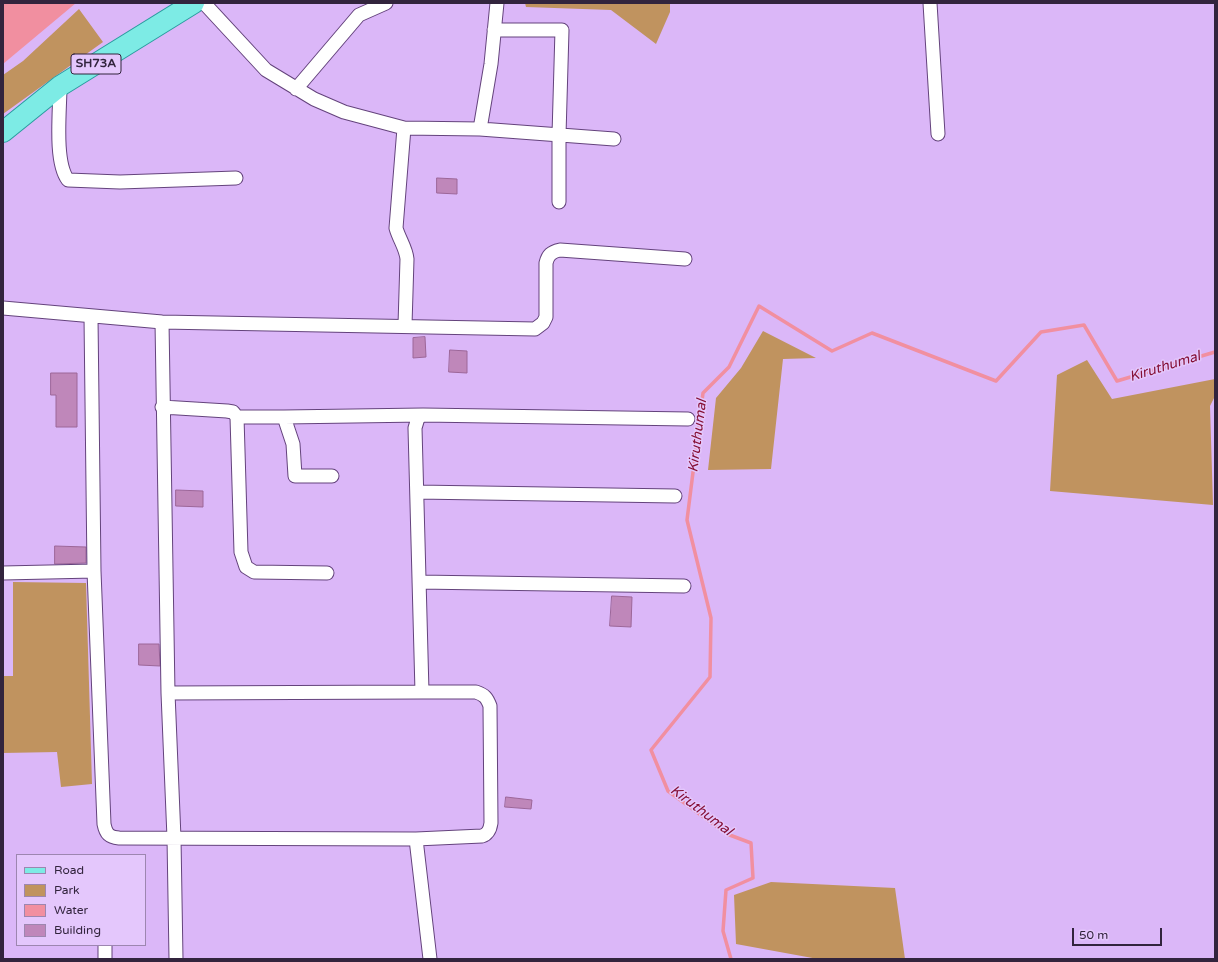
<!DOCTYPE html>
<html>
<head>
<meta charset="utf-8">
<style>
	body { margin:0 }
	#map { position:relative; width:1218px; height:962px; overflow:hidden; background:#dbb7f8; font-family:"Varela Round",sans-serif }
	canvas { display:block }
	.frame { position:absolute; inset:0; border:4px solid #32243d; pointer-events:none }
	.legend { position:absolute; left:16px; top:854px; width:130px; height:92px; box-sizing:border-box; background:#e4c7fc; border:1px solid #9d86b0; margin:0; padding:5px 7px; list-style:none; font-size:12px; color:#32243d }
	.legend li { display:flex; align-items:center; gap:8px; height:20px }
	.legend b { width:20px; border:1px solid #9d86b0 }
	.scale { position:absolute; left:1072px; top:928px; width:90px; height:18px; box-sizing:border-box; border:2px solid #32243d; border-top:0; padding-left:5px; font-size:12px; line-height:14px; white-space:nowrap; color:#32243d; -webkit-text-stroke:3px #e4c7fc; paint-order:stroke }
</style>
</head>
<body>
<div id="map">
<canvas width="1218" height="962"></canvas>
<div class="frame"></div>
<ul class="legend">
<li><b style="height:5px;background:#7debe5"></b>Road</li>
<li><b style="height:11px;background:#c0935f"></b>Park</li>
<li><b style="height:11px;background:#f18fa0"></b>Water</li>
<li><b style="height:11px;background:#bf87ba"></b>Building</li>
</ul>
<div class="scale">50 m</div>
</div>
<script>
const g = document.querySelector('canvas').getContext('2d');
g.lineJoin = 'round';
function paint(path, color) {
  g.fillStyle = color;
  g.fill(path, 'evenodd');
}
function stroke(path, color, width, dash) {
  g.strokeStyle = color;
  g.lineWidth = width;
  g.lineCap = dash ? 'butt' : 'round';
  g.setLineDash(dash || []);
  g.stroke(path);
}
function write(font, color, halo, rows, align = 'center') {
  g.font = font + ' "Varela Round",sans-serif';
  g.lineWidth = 3;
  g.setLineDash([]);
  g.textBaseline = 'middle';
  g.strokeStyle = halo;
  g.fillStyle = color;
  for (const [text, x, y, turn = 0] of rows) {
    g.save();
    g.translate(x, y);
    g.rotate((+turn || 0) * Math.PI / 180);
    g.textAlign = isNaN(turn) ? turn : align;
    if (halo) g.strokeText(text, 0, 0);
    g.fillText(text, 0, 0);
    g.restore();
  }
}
paint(new Path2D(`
	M525,3H670V12L656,44L611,10L526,7Z
	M79,9L103,42L3,114V75L23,61Z
	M763,331L816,358L783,359L771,469L708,470L716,398L741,368Z
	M1087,360L1112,399L1215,379V396L1210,406L1213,505L1050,491L1057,375Z
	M13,582L86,583L92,784L61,787L57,752L3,753V676H13Z
	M771,882L895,888L905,959H818L736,944L734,895Z`), '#c0935f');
paint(new Path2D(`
	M3,3H76L3,64Z`), '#f18fa0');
stroke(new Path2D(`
	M731,959L723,931L726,890L753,878L751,843L727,834L668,791L651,750L710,677L711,618L687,520L703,393L729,367L759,306L832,351L872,333L996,381L1041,332L1084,325L1117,381L1215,352`), '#f18fa0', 3.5);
const building = new Path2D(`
	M437,178L457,179V194L437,193Z
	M425,337L426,357L413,358V338Z
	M450,350L467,351V373L449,372Z
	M51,373H77V427H56V395H51Z
	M176,490L203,491V507L176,506Z
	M55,546L86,547V563L55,564Z
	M612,596L632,597L631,627L610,626Z
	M139,644H159L160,666L139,665Z
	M506,797L532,800L531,809L505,807Z`);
paint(building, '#bf87ba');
stroke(building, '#9c6698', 1);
const street = new Path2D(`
	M204,3L266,70L314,99L344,112L404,128L480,129L614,139
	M930,3L938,134
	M494,30H562L559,135V202
	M60,86C60,110 54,162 68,180L120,182L236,178
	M296,89L359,15L386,3
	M404,128L396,228C399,239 406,248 407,259L405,325
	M480,129L491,64L497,3
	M3,308L162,322L535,329L543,323L546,317V263C548,255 551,252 560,250L685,259
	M91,317L94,571L104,824C106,834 109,837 119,838L416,839L482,836C488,834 490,830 491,823L490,706C487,698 485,695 476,692H422
	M162,322L168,693L174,838L176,959
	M162,407L227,411L233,412L237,417L241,552L246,567L254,572L327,573
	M237,417H284L293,444L295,476H332
	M284,417L423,415
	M417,492L675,496
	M3,573L94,571
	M419,582L684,586
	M168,693L422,692L415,428L418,418L423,415L688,419
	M416,839L430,959
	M105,959V945`);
const primary = new Path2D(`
	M3,132L60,86L194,3`);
stroke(street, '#64437c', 15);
stroke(primary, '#2b9c9f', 22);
stroke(street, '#fff', 13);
stroke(primary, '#7debe5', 20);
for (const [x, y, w] of [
	[96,64,50]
]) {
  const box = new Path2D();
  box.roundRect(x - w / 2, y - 10, w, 20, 3);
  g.fillStyle = '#e4c7fc';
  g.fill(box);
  stroke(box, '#32243d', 1);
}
write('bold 12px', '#32243d', null, [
	["SH73A",96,64]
]);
write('italic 14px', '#851036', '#e4c7fc', [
	["Kiruthumal",1165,367,-17],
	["Kiruthumal",698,436,-83],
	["Kiruthumal",701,811,37]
]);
</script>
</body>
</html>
